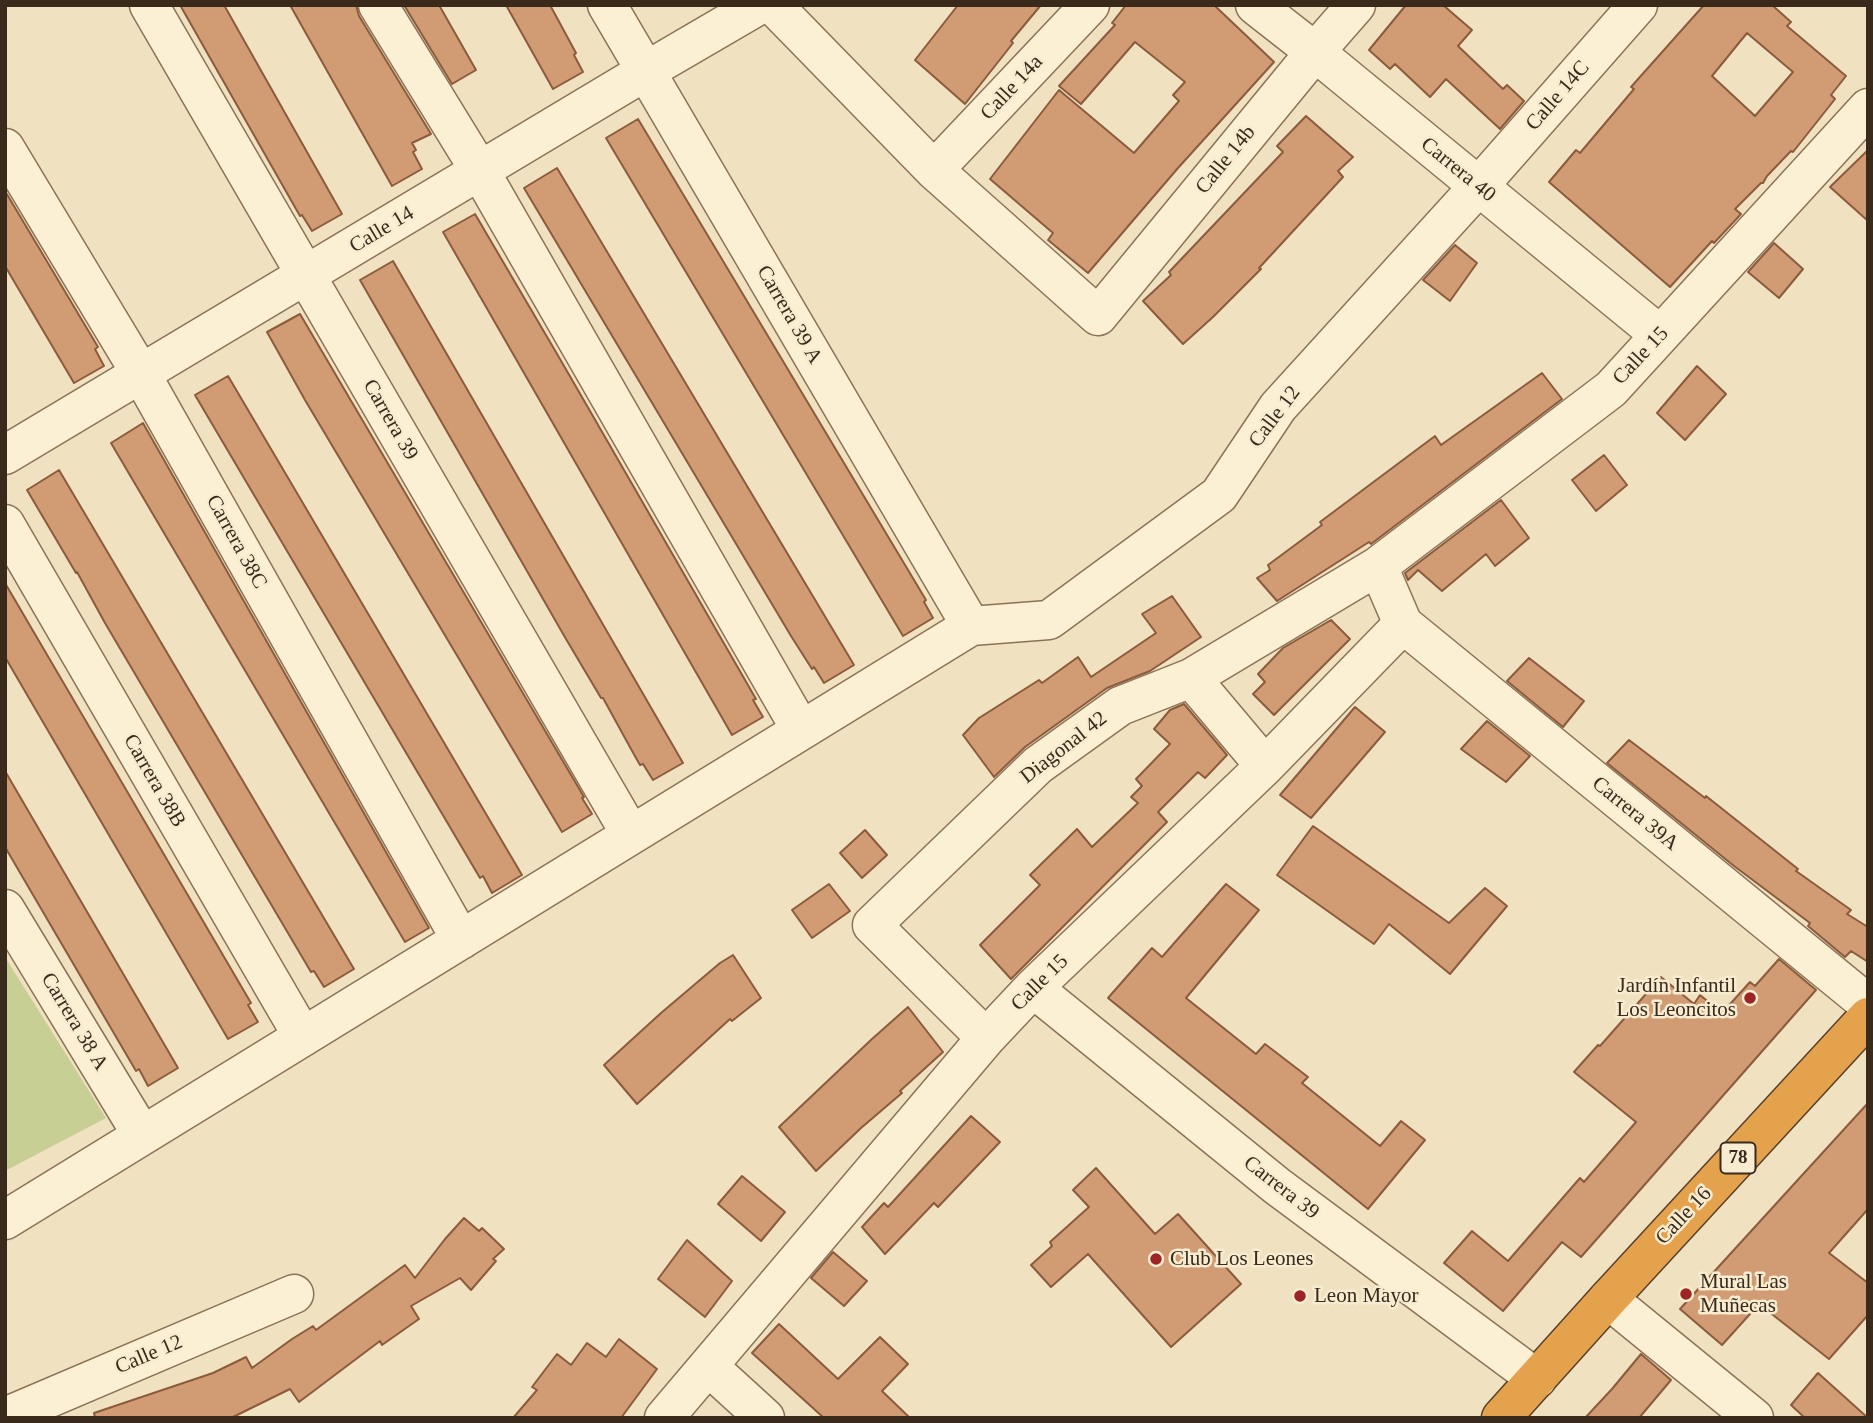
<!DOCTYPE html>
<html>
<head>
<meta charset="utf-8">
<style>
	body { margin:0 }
	#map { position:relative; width:1873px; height:1423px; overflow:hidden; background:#f0e2c0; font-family:Georgia,serif }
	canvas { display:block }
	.frame { position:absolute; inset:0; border:7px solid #392a1c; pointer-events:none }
</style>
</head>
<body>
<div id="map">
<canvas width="1873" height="1423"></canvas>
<div class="frame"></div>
</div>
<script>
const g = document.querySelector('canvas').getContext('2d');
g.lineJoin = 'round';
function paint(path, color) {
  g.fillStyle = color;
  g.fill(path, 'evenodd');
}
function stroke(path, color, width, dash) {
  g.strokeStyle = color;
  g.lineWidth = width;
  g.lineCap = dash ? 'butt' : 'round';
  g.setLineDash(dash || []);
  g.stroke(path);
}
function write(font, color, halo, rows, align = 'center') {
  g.font = font + ' Georgia,serif';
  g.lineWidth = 5;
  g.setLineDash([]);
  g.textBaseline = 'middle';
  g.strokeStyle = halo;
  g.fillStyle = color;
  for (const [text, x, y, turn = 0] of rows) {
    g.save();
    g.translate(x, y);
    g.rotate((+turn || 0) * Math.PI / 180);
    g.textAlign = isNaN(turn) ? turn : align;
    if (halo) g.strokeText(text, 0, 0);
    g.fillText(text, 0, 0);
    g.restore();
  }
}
paint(new Path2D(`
	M5,957L106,1118L5,1171Z`), '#c8cf94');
const building = new Path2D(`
	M180,5H224L342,214L312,231L302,215L300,216Z
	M290,5H356L359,16L431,134L412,143L416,150L413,152L422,169L392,186Z
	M404,5H439L476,70L452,84Z
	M506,5H550L576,53L574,55L583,72L553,89Z
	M958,5H1041L1011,41L1013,43L965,104L915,60Z
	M1126,5H1214L1274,62L1178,168L1088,273L1048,240L1053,233L990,179L1059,90L1134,153L1179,101L1173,95L1185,82L1135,42L1081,104L1059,86L1115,25L1112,23Z
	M1406,5H1443L1472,30L1458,46L1503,89L1507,85L1524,101L1500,129L1446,79L1430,97L1395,64L1390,69L1369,50Z
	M1704,5H1772L1791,22L1787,26L1846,76L1831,95L1835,99L1793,152L1791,151L1767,176L1763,183H1761L1735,209L1741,214L1714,243L1712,241L1670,287L1549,182L1576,150L1580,153L1634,89L1631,87ZM1747,33L1793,72L1755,116L1712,76Z
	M1306,116L1353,157L1338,171L1343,177L1259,268L1261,269L1213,317L1183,344L1143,301L1171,275L1169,272L1283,152L1277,146Z
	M638,119L926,600L924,602L933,618L903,636L606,138Z
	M1868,150V221L1830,187Z
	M557,168L854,665L824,683L814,667L812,669L791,636L524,188Z
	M5,191L98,347L95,349L104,366L74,383L5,266Z
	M475,214L560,359L756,699L753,700L763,717L732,735L443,232Z
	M1774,243L1803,269L1779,298L1748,272Z
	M1455,245L1477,263L1450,301L1423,280Z
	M393,261L683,763L653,780L643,764L640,765L631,749L603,698H601L566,639L360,280Z
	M300,314L584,797L582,798L592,814L562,832L305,400L267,332Z
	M1697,366L1726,394L1685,440L1657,413Z
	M1542,373L1562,399L1371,544L1369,542L1277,601L1257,578L1270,570L1268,565L1322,525L1320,522L1435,436L1441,445Z
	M228,376L522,875L492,893L483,876L480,878L195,395Z
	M143,423L429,928L405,942L111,443Z
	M1604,455L1627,485L1596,511L1572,480Z
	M59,470L354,969L324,987L314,971L311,972L105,623L77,572L76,573L27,490Z
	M1501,500L1529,538L1495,566L1486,554L1442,591L1418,570L1408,580L1405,573Z
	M5,583L251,1003L248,1005L258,1022L228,1039L5,657Z
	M1172,596L1201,637L1150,671L1107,688L1025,747L994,777L963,735L979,718L1039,680L1042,683L1078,657L1091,677L1156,633L1142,614Z
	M1331,620L1350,639L1274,715L1253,694L1265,682L1258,674L1283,648Z
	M1529,658L1584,701L1563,727L1507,681Z
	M1184,704L1227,755L1205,778L1198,772L1158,812L1167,822L1011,979L980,945L1040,885L1030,875L1077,829L1092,847L1138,803L1131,797L1142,786L1136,779L1170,744L1154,729L1170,710Z
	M1355,707L1385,732L1311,818L1280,795Z
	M1487,721L1530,756L1506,782L1461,749Z
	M1629,740L1705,798L1706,796L1798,869L1796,871L1851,910L1847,914L1868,927V962L1851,951L1845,957L1808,926L1810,923L1734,866L1607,763Z
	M5,771L178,1068L148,1086L139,1069L136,1071L5,847Z
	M1313,826L1449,923L1485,888L1507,906L1450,974L1389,924L1374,944L1277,875Z
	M865,830L887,855L862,878L840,853Z
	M829,884L850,911L812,938L792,910Z
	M1226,884L1259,910L1186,998L1256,1054L1265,1044L1308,1077L1302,1083L1380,1146L1401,1121L1425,1140L1368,1209L1108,998L1152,948L1162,957Z
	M733,955L761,998L732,1021L730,1019L637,1104L604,1065L661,1013L720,963Z
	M1779,959L1816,990L1581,1257L1562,1242L1503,1311L1444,1263L1472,1231L1508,1261L1580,1178L1584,1182L1636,1122L1574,1072L1598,1045L1600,1046L1661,977L1694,1004L1700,995L1722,1013L1750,982L1755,986Z
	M908,1007L943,1052L900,1091L902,1093L861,1128L816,1171L779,1127L872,1039Z
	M1868,1103V1209L1829,1253L1868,1283V1315L1829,1359L1759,1304L1722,1345L1680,1309Z
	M971,1116L1000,1142L938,1207L934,1203L885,1254L862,1227L884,1203L888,1207Z
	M1096,1168L1155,1234L1178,1214L1241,1284L1171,1347L1088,1254L1051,1287L1031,1265L1052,1246L1050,1242L1089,1207L1073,1190Z
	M742,1176L785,1212L761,1241L718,1204Z
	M464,1218L479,1231L482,1228L504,1249L493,1259L496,1261L471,1290L460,1278L411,1306L419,1319L382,1345L380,1341L299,1402L290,1389L231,1418H95L94,1413L213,1373L246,1357L252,1368L292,1339L313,1326L316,1330L405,1265L415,1278L445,1239Z
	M687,1240L732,1281L705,1317L658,1279Z
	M833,1252L867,1281L844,1306L811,1278Z
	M779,1324L838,1379L880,1337L908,1364L882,1391L910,1418H824L752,1353Z
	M619,1339L657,1369L621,1418H513L537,1390L532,1387L557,1354L571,1365L587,1343L606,1357Z
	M1641,1354L1671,1380L1639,1418H1585L1612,1389Z
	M1818,1373L1868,1418H1805L1791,1405Z`);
paint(building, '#d19b74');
stroke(building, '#8b5b3c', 2);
const street = new Path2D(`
	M149,5L631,835
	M378,5L480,171L801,730
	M607,5L971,626
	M773,5L934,170L1098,316L1315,52L1356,5
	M1255,5L1315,52L1660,335
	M5,148L141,374L461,940
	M934,170L1090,5
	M5,455L646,71L759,5
	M5,524L303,1037
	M1378,566L1403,624L1868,1004
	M1191,678L1265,766
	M5,909L142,1135
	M1033,988L1277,1186L1537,1379
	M986,1038L872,925L1038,765L1120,706L1191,678L1378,566L1611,389L1868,108
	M5,1220L971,626L1049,620L1219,495L1278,407L1478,187L1638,5
	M1608,1299L1754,1418
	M708,1366L765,1418
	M5,1417L294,1294
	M664,1418L986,1038L1033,988L1265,766L1403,624`);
const highway = new Path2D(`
	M1501,1418L1608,1299L1868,1017`);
stroke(street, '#8b7357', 41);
stroke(highway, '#58402c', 41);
stroke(street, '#fbefd4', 38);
stroke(highway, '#e5a24c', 38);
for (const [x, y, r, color] of [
	[1750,998,7,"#9d2424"],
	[1156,1259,7,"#9d2424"],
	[1686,1294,7,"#9d2424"],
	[1300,1296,7,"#9d2424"]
]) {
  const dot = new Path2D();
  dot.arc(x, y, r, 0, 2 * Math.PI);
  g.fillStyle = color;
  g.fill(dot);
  stroke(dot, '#f7ecd0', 2.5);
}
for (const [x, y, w] of [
	[1738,1158,35]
]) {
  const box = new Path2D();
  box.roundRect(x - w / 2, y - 15.5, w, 31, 5);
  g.fillStyle = '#f7ecd0';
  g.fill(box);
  stroke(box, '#392a1c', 2);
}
write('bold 19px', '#392a1c', null, [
	["78",1738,1158]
]);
write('21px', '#392a1c', '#f7ecd0', [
	["Calle 14a",1012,88,-47],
	["Calle 14C",1558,96,-49],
	["Calle 14b",1226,160,-51],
	["Carrera 40",1458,170,39],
	["Calle 14",382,230,-31],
	["Carrera 39 A",789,315,60],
	["Calle 15",1641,356,-47],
	["Calle 12",1275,417,-53],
	["Carrera 39",390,420,60],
	["Carrera 38C",236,542,61],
	["Diagonal 42",1064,748,-38],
	["Carrera 38B",154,781,60],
	["Carrera 39A",1635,814,39],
	["Calle 15",1040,983,-45],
	["Carrera 38 A",74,1022,59],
	["Carrera 39",1281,1188,38],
	["Calle 16",1684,1216,-47],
	["Calle 12",149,1355,-23]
]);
write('21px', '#392a1c', '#f7ecd0', [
	["Jardín Infantil",1736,986,"right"],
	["Los Leoncitos",1736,1010,"right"],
	["Club Los Leones",1170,1259],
	["Mural Las",1700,1282],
	["Muñecas",1700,1306],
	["Leon Mayor",1314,1296]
], 'left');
</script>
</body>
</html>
